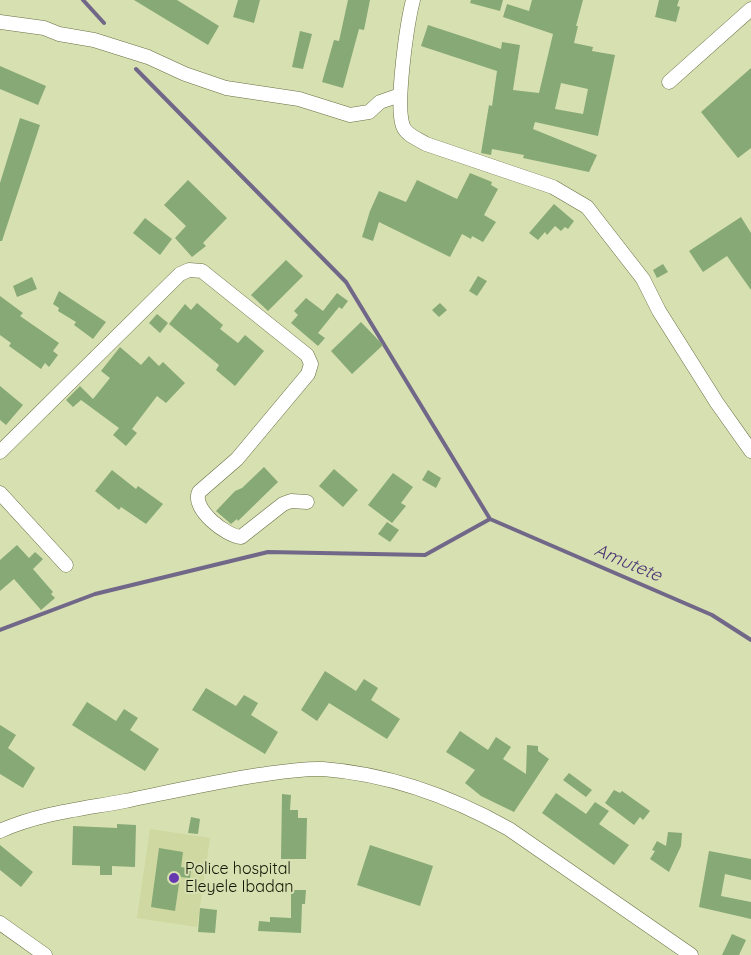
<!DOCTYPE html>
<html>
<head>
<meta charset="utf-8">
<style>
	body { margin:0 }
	canvas { display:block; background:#d7e0b0 }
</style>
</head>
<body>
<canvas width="751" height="955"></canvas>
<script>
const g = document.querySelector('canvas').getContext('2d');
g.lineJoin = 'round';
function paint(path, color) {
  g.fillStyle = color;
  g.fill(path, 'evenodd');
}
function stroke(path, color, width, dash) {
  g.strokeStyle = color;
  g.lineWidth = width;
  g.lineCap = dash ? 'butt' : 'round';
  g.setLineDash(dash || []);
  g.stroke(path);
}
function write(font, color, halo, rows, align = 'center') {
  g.font = font + ' Quicksand,sans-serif';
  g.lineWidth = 4;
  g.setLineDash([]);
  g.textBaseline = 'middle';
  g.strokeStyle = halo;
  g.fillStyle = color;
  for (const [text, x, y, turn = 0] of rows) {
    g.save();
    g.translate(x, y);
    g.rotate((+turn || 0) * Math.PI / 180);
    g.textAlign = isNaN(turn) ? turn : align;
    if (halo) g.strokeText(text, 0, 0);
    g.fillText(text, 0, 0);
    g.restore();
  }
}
paint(new Path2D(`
	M150,829L210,838L197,927L137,918Z`), '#ced8a0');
stroke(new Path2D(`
	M83,0L104,23
	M136,69L346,282L490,519
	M490,519L712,615L751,640
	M0,630L95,594L268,552L425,555L490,519`), '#716789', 4);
paint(new Path2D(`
	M134,0H177L219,26L208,45Z
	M238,0H260L254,23L233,17Z
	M348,0H370L364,30L359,29L343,88L322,82L334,40L339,41Z
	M471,0H503L500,11L470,3Z
	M532,0H583L576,26H578L574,43L593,47L592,51L615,55L598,136L535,122L533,129L597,155L589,172L523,158L524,155L492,149L491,155L481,153L489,105L492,106L497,71L421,46L428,25L501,49L502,42L520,45L513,90L539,93L553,34L503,17L507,4L529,11ZM561,83L588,89L583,114L555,109Z
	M659,0H679L677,6L680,7L676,22L655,17Z
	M300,31L312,34L303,69L292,67Z
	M0,66L46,86L38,105L0,89Z
	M751,68V148L738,158L701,112Z
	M20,118L40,125L2,241H0V183Z
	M470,173L492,182L491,185L498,189L484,215L496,222L483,242L472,236L471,239L462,234L450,257L379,222L373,241L362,237L370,211L379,191L406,202L417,180L457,199Z
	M188,180L227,218L203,243L206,246L192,257L175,238L186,226L164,205Z
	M554,204L574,221L568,229L565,227L561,231L555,226L547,235L545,232L538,240L529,233Z
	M741,217L751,233V290L727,256L703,272L689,251Z
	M145,218L172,239L160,255L133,233Z
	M286,260L303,276L268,311L251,295Z
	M663,264L668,272L657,278L653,270Z
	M478,276L487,281L477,296L469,291Z
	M32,277L37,289L17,297L13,286Z
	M59,291L106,322L93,339L74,325L76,322L58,311L59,308L53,304Z
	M337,293L348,301L342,309L339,307L318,333L325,338L318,346L291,323L298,315L294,311L306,298L323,311Z
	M0,296L23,313L20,316L59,343L53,351L58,355L49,367L45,363L41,369L9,346L11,343L0,335Z
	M197,303L223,325L220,329L238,343L245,335L264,351L235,386L216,370L219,365L169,324L185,304L191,310Z
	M440,303L447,310L439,317L432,310Z
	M157,314L168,323L160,333L149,323Z
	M361,322L383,345L352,374L331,351Z
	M120,347L141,365L149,356L159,366L163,362L185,383L166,403L157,396L132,429L137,433L126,446L113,435L119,428L81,400L73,407L66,400L80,386L93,399L110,378L101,371Z
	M0,386L23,405L6,425L0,420Z
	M264,467L278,482L238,521L237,519L231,524L216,511L235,491L242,488Z
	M334,469L358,490L343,507L319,486Z
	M112,470L136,489L138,486L163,504L146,524L121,507L119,510L95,491Z
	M428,470L441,478L436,488L422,480Z
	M393,473L413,487L401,503L406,506L392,523L368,505Z
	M387,522L399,530L390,542L378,534Z
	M17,545L29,558L35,552L43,559L33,569L53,592L51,594L55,598L41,610L14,579L0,591V560Z
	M325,671L356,691L364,679L378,688L371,700L400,719L387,739L329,703L317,721L301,710Z
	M206,688L236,706L244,695L258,703L251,715L278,732L265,754L192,710Z
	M87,702L116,721L124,709L138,718L130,730L159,749L145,771L72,725Z
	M0,725L16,735L8,748L35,768L23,788L0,774Z
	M460,731L488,750L496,737L511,747L503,759L526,774L527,745L538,746V751L549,759L514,812L481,796L465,783L475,770L446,752Z
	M569,773L592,790L586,797L563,780Z
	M614,790L620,793L622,791L650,811L643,820L640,817L634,825L605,803Z
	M556,793L586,814L595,802L609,811L599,824L629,845L614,865L542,813Z
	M282,794L291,795L290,810H298V818H307L306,859H281Z
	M191,817L200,819L198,834L188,833Z
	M117,824L136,825L135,867L112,866V875H100V866L72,865L73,826L117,828Z
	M668,832L682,833L681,846L669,872L650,859L655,851L652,850L657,841L666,846Z
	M0,845L33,872L21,887L0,870Z
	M370,845L433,866L420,906L357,885Z
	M159,848L183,852L181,867L191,869L190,878L180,877L175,911L151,907Z
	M709,851L751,859V880L725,874L721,896L751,902V919L699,907Z
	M291,890H306L305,904H302L301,933L258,931L259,921L270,922V917L291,918Z
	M200,908L217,910L215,933L198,932Z
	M732,934L746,940L739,955H722Z`), '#86a976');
const minor = new Path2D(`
	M413,0C407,24 395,105 403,126C406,135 418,139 426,144L553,187L587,207L643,279L659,311L717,403L751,451
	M0,22L44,28L59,34L94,40L148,57L185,74L226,88L299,99L350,115L369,112L380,102L400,95
	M669,82L751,9
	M0,452L180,274L189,270L202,271L307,355L311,364L308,374L237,459L199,492C191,509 226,536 241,537L283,504L291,501L307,502
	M0,493L66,565
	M0,831C40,813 83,809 125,801C169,792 214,782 259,775C280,772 301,768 323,769C389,774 452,797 509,829L691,955
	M0,923L45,955`);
stroke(minor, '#686f43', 15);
stroke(minor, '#fff', 14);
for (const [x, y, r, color] of [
	[174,878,6,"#6638b0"]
]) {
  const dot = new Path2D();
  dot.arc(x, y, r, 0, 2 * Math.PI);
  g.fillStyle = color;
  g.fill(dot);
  stroke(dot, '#d7e0b0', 2);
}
write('16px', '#141605', '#d7e0b0', [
	["Police hospital",185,869],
	["Eleyele Ibadan",185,887]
], 'left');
write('italic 18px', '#483174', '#d7e0b0', [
	["Amutete",628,563,23]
]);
</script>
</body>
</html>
